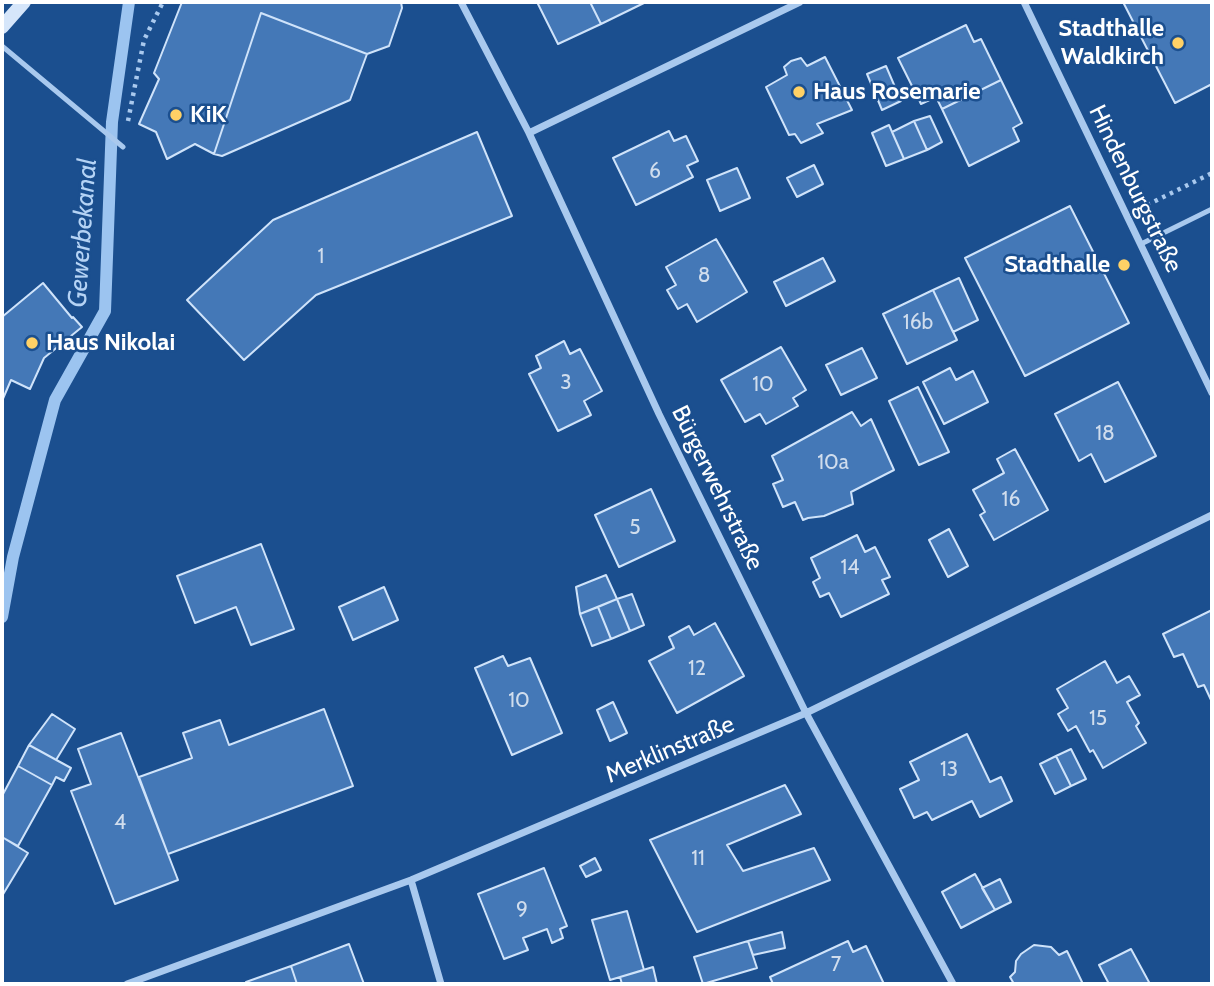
<!DOCTYPE html>
<html>
<head>
<meta charset="utf-8">
<style>
	body { margin:0 }
	#map { position:relative; width:1214px; height:986px; overflow:hidden; background:#1b4f8f; font-family:Cabin,sans-serif }
	canvas { display:block }
	.frame { position:absolute; inset:0; border:4px solid #fff; pointer-events:none }
</style>
</head>
<body>
<div id="map">
<canvas width="1214" height="986"></canvas>
<div class="frame"></div>
</div>
<script>
const g = document.querySelector('canvas').getContext('2d');
g.lineJoin = 'round';
function stroke(path, color, width, dash) {
  g.strokeStyle = color;
  g.lineWidth = width;
  g.lineCap = dash ? 'butt' : 'round';
  g.setLineDash(dash || []);
  g.stroke(path);
}
function paint(path, color) {
  g.fillStyle = color;
  g.fill(path, 'evenodd');
}
function write(font, color, halo, rows, align = 'center') {
  g.font = font + ' Cabin,sans-serif';
  g.lineWidth = 5;
  g.setLineDash([]);
  g.textBaseline = 'middle';
  g.strokeStyle = halo;
  g.fillStyle = color;
  for (const [text, x, y, turn = 0] of rows) {
    g.save();
    g.translate(x, y);
    g.rotate((+turn || 0) * Math.PI / 180);
    g.textAlign = isNaN(turn) ? turn : align;
    if (halo) g.strokeText(text, 0, 0);
    g.fillText(text, 0, 0);
    g.restore();
  }
}
stroke(new Path2D(`
	M2,617L13,557L55,400L105,311L112,122L129,2`), '#9cc4f0', 12);
const building = new Path2D(`
	M182,2H401L402,8L389,46L367,54L261,13L214,154L195,144L167,159L156,132L139,124L159,79L154,73Z
	M537,2H590L601,24L558,44Z
	M590,2H646L601,24Z
	M1123,2H1212V84L1175,103Z
	M261,13L367,54L350,100L222,156L214,154Z
	M966,25L974,42L981,39L1001,80L942,109L936,97L921,104L898,58Z
	M825,57L852,110L817,124L823,133L801,143L795,134L789,135L766,87L787,75L784,67L791,61L801,58L807,66Z
	M886,66L901,101L882,110L867,74Z
	M1001,80L1022,123L1013,128L1019,141L969,166L942,109Z
	M930,116L942,142L927,150L914,121Z
	M914,121L927,150L904,159L892,132Z
	M889,125L904,159L886,166L872,133Z
	M669,131L674,141L686,136L698,161L687,166L693,177L636,205L613,158Z
	M477,132L512,216L316,295L244,360L187,300L273,220Z
	M814,165L823,184L797,197L787,178Z
	M737,168L750,198L720,211L707,180Z
	M1070,206L1129,323L1025,376L965,258Z
	M716,239L747,292L697,322L687,304L678,309L667,290L676,285L666,267Z
	M823,258L835,281L786,306L774,282Z
	M959,278L978,320L953,332L933,290Z
	M43,283L72,318L73,317L82,327L44,358L30,389L11,380L2,401V317Z
	M933,290L957,340L907,364L883,314Z
	M564,341L570,354L580,349L602,391L584,401L591,415L558,431L529,374L541,368L536,356Z
	M781,347L806,390L793,398L798,406L766,424L760,414L745,422L721,380Z
	M862,348L877,378L841,395L826,365Z
	M950,368L956,380L973,371L988,402L944,424L923,382Z
	M1118,382L1156,456L1105,482L1091,454L1079,461L1055,414Z
	M918,387L949,452L919,465L889,401Z
	M852,412L861,426L871,419L894,470L851,492L853,504L824,516L808,518L803,520L795,502L783,507L773,484L783,480L772,456Z
	M1015,449L1048,510L994,540L980,515L985,512L973,490L1004,473L997,459Z
	M651,489L675,541L619,567L595,515Z
	M949,529L968,566L948,577L929,540Z
	M857,535L865,552L875,547L890,577L882,580L889,594L841,617L829,593L820,597L813,582L820,578L811,558Z
	M261,544L294,629L251,645L236,607L195,623L177,576Z
	M606,575L617,599L580,614L576,587Z
	M384,587L398,620L353,640L339,607Z
	M632,594L644,625L630,631L617,599Z
	M617,599L630,631L611,639L598,607Z
	M598,607L611,639L592,646L580,614Z
	M1212,610V700H1211L1204,685L1198,687L1183,654L1174,657L1163,634Z
	M715,623L744,676L677,713L649,661L674,648L669,637L689,626L694,635Z
	M503,656L508,666L530,658L562,733L512,755L475,668Z
	M1105,661L1117,683L1129,676L1140,695L1127,702L1139,723L1136,726L1146,743L1103,768L1093,750L1090,752L1076,726L1068,731L1058,714L1068,708L1057,689Z
	M613,702L627,733L610,741L597,710Z
	M324,709L353,786L168,854L139,777L192,758L183,733L220,720L229,745Z
	M52,714L75,729L56,760L29,745Z
	M121,733L178,880L115,904L71,791L91,784L78,749Z
	M967,734L990,782L1001,777L1012,801L980,817L972,801L932,820L927,812L914,818L900,789L919,780L910,762Z
	M29,745L71,768L64,781L56,777L52,785L18,766Z
	M1071,749L1086,779L1071,786L1056,756Z
	M1056,756L1071,786L1055,794L1040,764Z
	M18,766L52,785L18,846L2,837V796Z
	M785,785L801,814L727,845L743,871L814,848L830,880L697,932L650,840Z
	M2,837L28,853L2,896Z
	M595,858L601,870L586,877L580,866Z
	M544,868L567,926L560,929L563,938L552,943L547,929L523,938L528,950L504,959L478,894Z
	M975,874L995,910L961,928L942,892Z
	M1000,879L1011,902L995,910L982,888Z
	M627,911L644,970L610,980L592,920Z
	M782,932L785,948L753,955L748,941Z
	M748,941L757,968L703,984L694,957Z
	M848,941L853,952L866,946L884,984H773L770,977Z
	M349,944L364,984H297L291,966Z
	M1034,945L1051,947L1059,955L1067,951L1083,984H1014L1010,977L1015,972L1016,961L1021,954Z
	M1131,949L1150,984H1109L1099,965Z
	M291,966L297,984H246V982Z
	M653,967L657,984H622L620,977Z`);
paint(building, '#4478b7');
stroke(building, '#cfe3fa', 2);
stroke(new Path2D(`
	M128,121L144,40L163,2
	M1147,205L1212,173`), '#a9c9ee', 4.5, [3.5, 5]);
stroke(new Path2D(`
	M2,46L123,147
	M1141,244L1212,209`), '#a9c9ee', 5);
stroke(new Path2D(`
	M461,2L529,133L659,414L806,713L953,984
	M1024,2L1212,393
	M529,133L800,2
	M411,880L441,984
	M127,984L411,880L806,713L1212,515`), '#a9c9ee', 7);
stroke(new Path2D(`
	M2,27L24,2`), '#d6e6fa', 14);
for (const [x, y, r, color] of [
	[1178,43,7,"#ffd166"],
	[799,92,7,"#ffd166"],
	[176,115,7,"#ffd166"],
	[1124,265,7,"#ffd166"],
	[32,343,7,"#ffd166"]
]) {
  const dot = new Path2D();
  dot.arc(x, y, r, 0, 2 * Math.PI);
  g.fillStyle = color;
  g.fill(dot);
  stroke(dot, '#1b4f8f', 2.5);
}
write('21px', '#d0dded', null, [
	["6",655,172],
	["1",321,257],
	["8",704,276],
	["16b",918,323],
	["3",566,383],
	["10",763,385],
	["18",1105,434],
	["10a",833,463],
	["16",1011,500],
	["5",635,528],
	["14",850,568],
	["12",697,669],
	["10",519,701],
	["15",1098,719],
	["13",949,770],
	["4",120,823],
	["11",698,859],
	["9",522,910],
	["7",836,965]
]);
write('bold 24px', '#fff', '#1b4f8f', [
	["Stadthalle",1164,29,"right"],
	["Waldkirch",1164,57,"right"],
	["Haus Rosemarie",813,92],
	["KiK",190,115],
	["Stadthalle",1110,265,"right"],
	["Haus Nikolai",46,343]
], 'left');
write('24px', '#fff', '#1b4f8f', [
	["Hindenburgstraße",1135,189,64],
	["Bürgerwehrstraße",717,488,64],
	["Merklinstraße",670,750,-23]
]);
write('italic 26px', '#b5d3f5', '#1b4f8f', [
	["Gewerbekanal",83,233,-86]
]);
</script>
</body>
</html>
